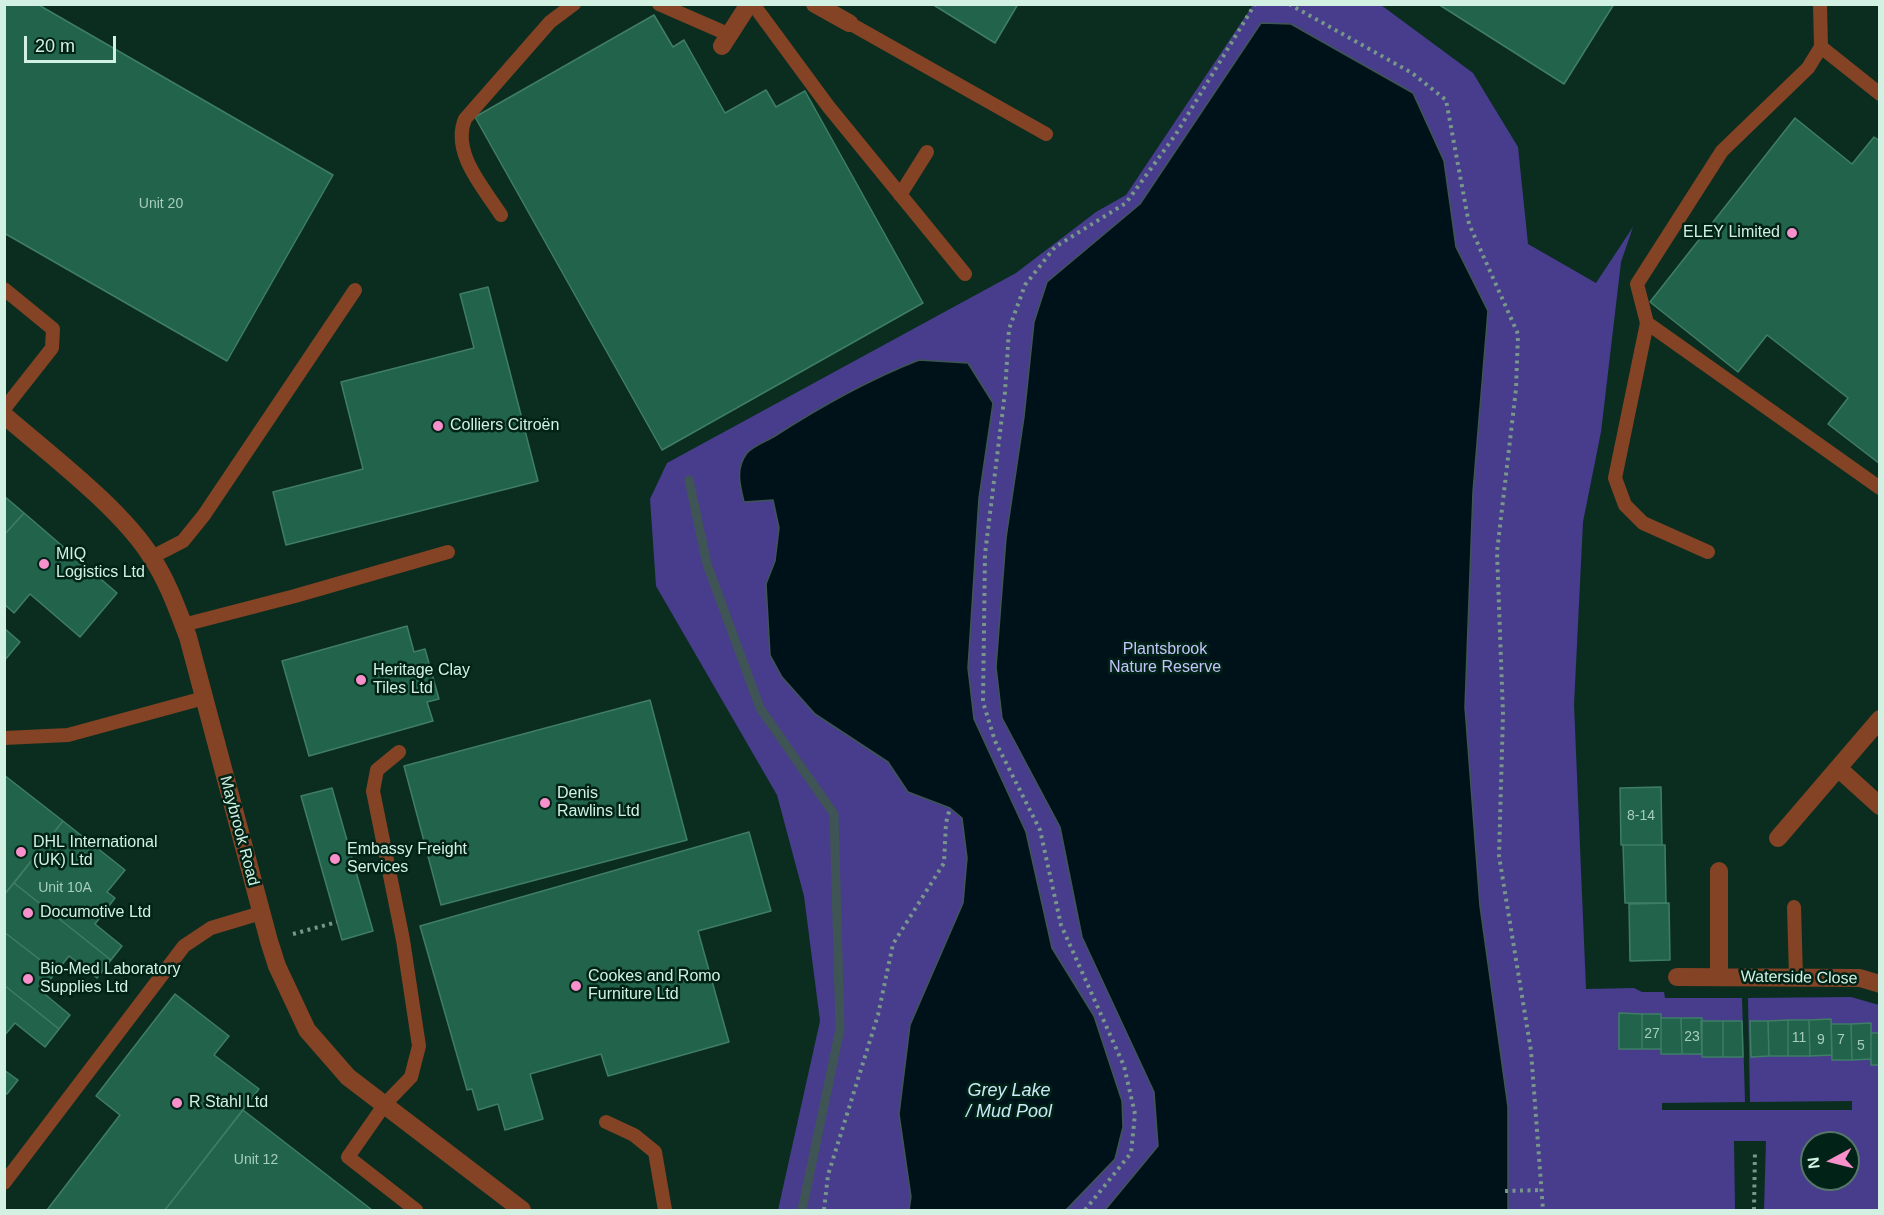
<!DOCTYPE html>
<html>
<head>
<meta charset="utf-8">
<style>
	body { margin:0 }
	#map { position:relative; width:1884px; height:1215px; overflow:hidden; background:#0b2d20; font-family:Helvetica,sans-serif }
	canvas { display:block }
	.frame { position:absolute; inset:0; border:6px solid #d2f1e2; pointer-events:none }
	.north { position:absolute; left:1800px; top:1131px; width:60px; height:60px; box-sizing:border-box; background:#012317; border:2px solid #557568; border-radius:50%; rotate:263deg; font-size:16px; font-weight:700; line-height:24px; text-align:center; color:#d2f1e2 }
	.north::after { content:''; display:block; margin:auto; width:21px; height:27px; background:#f890cc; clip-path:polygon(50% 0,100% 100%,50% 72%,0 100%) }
	.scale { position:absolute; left:24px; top:36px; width:92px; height:27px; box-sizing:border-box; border:3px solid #d2f1e2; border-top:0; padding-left:8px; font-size:18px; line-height:21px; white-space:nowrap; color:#d2f1e2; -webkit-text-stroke:4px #012317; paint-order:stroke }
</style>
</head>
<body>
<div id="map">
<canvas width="1884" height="1215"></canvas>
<div class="frame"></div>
<div class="north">N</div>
<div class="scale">20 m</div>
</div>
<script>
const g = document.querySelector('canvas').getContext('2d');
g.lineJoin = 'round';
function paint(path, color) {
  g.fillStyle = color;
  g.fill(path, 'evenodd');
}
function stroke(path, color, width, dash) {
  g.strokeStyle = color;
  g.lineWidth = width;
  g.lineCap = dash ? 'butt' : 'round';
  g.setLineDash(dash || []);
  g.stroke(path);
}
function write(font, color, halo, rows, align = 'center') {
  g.font = font + ' Helvetica,sans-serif';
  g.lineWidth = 5;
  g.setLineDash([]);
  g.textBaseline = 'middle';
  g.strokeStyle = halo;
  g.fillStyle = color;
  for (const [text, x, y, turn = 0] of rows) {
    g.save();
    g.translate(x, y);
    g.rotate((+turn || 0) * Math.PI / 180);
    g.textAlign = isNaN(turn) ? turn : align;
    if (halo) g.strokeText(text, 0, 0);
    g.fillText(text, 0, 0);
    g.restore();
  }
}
paint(new Path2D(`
	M1253,5H1381L1473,73L1518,147L1528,244L1596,283L1633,227L1621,262L1601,432L1583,522L1574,705L1586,989L1634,988L1642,992H1664L1665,998H1742L1745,1102L1662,1103V1110H1852V1101L1750,1102L1748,998L1851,997L1879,1005V1210H1764L1766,1141H1734L1735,1210H778L820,1021L804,896L777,795L656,586L650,499L667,463L1016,273L1096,212L1126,195ZM1812,1143H1848V1179H1812Z`), '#473d8c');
const water = new Path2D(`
	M1261,23L1291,24L1413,93L1444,161L1456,247L1488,311L1473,492L1465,707L1480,906L1508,1107V1210H1105L1158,1146L1154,1092L1082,937L1060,827L1002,718L996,667L1006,538L1024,417L1034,322L1047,282L1140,204Z
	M919,360L968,363L993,403L979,498L968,668L974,719L1026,832L1052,948L1094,1016L1122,1101L1123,1127L1115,1159L1066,1210H909L911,1197L899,1114L910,1025L963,903L967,858L962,818L950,808L908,792L888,762L815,714L782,677L770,655L766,584L775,561L779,528L773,500L744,502C740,485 735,469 747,453C753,446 767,441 775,436C820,407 868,380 919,360Z`);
paint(water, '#001219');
stroke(water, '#3f5555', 1.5);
stroke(new Path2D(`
	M689,480L707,564L760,708L834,814L840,1029L802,1210`), '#3f5555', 9);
const building = new Path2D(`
	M4,4H37L333,175L227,361L4,233Z
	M932,4H1018L995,43Z
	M1438,4H1614L1564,84Z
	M654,15L673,47L684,40L725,113L766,90L776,107L805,91L923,303L662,450L475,117Z
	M1795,118L1852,164L1874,137L1880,141V464L1828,424L1848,398L1767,335L1738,372L1650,302Z
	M488,287L538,481L286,545L273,492L363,469L341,382L474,348L460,294Z
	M4,496L24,513L4,535Z
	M24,513L117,593L80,637L30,594L14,613L4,604V535Z
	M407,626L414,652L425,649L439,699L427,702L433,721L309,756L282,661Z
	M4,628L20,642L4,661Z
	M650,700L687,840L441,905L404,766Z
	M4,775L63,821L4,895Z
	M1661,787L1662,845H1621L1620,788Z
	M332,788L373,931L342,940L301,796Z
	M63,821L125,870L107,892L115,898L95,924L122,946L111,960L14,883Z
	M749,832L771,911L698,931L729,1042L608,1076L601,1054L530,1074L543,1119L505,1130L498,1104L478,1110L472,1089L467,1090L420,926Z
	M1623,845H1665L1666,903H1625Z
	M14,883L111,960L97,978L69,956L56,972L4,932V895Z
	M1669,903L1670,960L1630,961L1629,904Z
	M4,932L56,972L41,991L70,1015L59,1029L4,985Z
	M4,985L59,1029L45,1047L15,1023L4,1036Z
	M175,994L229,1036L214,1055L259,1089L165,1210H47L120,1115L96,1096Z
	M1619,1013L1642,1014V1049H1619Z
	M1642,1014H1661V1049H1642Z
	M1661,1018H1681L1682,1054H1661Z
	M1681,1018H1702V1054H1682Z
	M1831,1019L1832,1055L1810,1056L1809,1020Z
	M1788,1020H1809L1810,1056H1788Z
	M1788,1020V1056H1769L1768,1021Z
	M1701,1021H1723V1057H1702Z
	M1723,1021H1742L1743,1057H1723Z
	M1750,1021H1768L1769,1056L1751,1057Z
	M1871,1023V1059L1852,1060L1851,1024Z
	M1831,1024H1851L1852,1060H1832Z
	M1871,1033H1880V1065H1871Z
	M4,1070L18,1080L7,1094L4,1092Z
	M243,1110L372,1210H165Z`);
paint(building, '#22634b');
stroke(building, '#3f7e65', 1.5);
stroke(new Path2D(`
	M1289,4L1412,73L1446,100L1469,224L1518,334L1516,389L1497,552L1503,714L1499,856L1531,1051L1543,1210
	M293,934L337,922
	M1505,1191L1542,1190
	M824,1210L828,1175L878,1015L893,944L944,863L946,823L950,808
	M1085,1210L1131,1153L1135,1114L1124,1066L1061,925L1040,830L995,741L983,702L985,554L1005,392L1009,329L1025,285L1055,247L1126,203L1176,134L1255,4
	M1754,1210L1755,1151`), '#769789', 4, [3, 4.5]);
stroke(new Path2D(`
	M659,4L730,35
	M753,4L828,106L965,274
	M1820,4L1821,47L1808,68L1722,151L1637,284L1647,323L1880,488
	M849,23L1046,134
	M1821,47L1880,94
	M900,195L927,152
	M501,215C484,188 451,153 465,119L550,22L574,4
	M4,289L53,329L52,348L4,409
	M1647,323L1615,478L1625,505L1643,523L1708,552
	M152,557L183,541L204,515L355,290
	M183,625L295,596L448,552
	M4,738L68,735L204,698
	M399,752L377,770L373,791L403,940L419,1046L411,1077L385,1104L348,1157L416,1210
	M1794,907L1796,977
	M606,1122L634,1135L655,1152L665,1210
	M4,1183L184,946L211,928L261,913`), '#834324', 14);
stroke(new Path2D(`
	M815,4L849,23
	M722,46L749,4
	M4,415C49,454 122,509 152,558C168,582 178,611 188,637L269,941L277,966L307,1030L348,1077L522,1210
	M1838,768L1880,806
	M1778,838L1880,719
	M1719,871V977
	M1677,977L1860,978L1880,984`), '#834324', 18);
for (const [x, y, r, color] of [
	[1792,233,6,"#f890cc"],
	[438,426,6,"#f890cc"],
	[44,564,6,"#f890cc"],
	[361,680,6,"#f890cc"],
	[545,803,6,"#f890cc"],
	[21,852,6,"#f890cc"],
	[335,859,6,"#f890cc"],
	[28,913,6,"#f890cc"],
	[28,979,6,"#f890cc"],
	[576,986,6,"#f890cc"],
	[177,1103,6,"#f890cc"]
]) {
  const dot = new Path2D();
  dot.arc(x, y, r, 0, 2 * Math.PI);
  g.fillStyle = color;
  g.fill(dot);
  stroke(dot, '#012317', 2);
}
write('14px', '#a6cebc', null, [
	["Unit 20",161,204],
	["8-14",1641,816],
	["Unit 10A",65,888],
	["27",1652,1034],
	["23",1692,1037],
	["11",1799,1038],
	["9",1821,1040],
	["7",1841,1040],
	["5",1861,1046],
	["Unit 12",256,1160]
]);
write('16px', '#d2f1e2', '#012317', [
	["ELEY Limited",1780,233,"right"],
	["Colliers Citroën",450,426],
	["MIQ",56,555],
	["Logistics Ltd",56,573],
	["Heritage Clay",373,671],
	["Tiles Ltd",373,689],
	["Denis",557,794],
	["Rawlins Ltd",557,812],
	["DHL International",33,843],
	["(UK) Ltd",33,861],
	["Embassy Freight",347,850],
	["Services",347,868],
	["Documotive Ltd",40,913],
	["Bio-Med Laboratory",40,970],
	["Supplies Ltd",40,988],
	["Cookes and Romo",588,977],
	["Furniture Ltd",588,995],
	["R Stahl Ltd",189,1103]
], 'left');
write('16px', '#c4c3fa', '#012317', [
	["Plantsbrook",1165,650],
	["Nature Reserve",1165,668]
]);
write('16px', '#d2f1e2', '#012317', [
	["Maybrook Road",239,831,75],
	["Waterside Close",1799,978,1]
]);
write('italic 18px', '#cbeaf7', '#012317', [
	["Grey Lake",1009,1091],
	["/ Mud Pool",1009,1112]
]);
</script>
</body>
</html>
